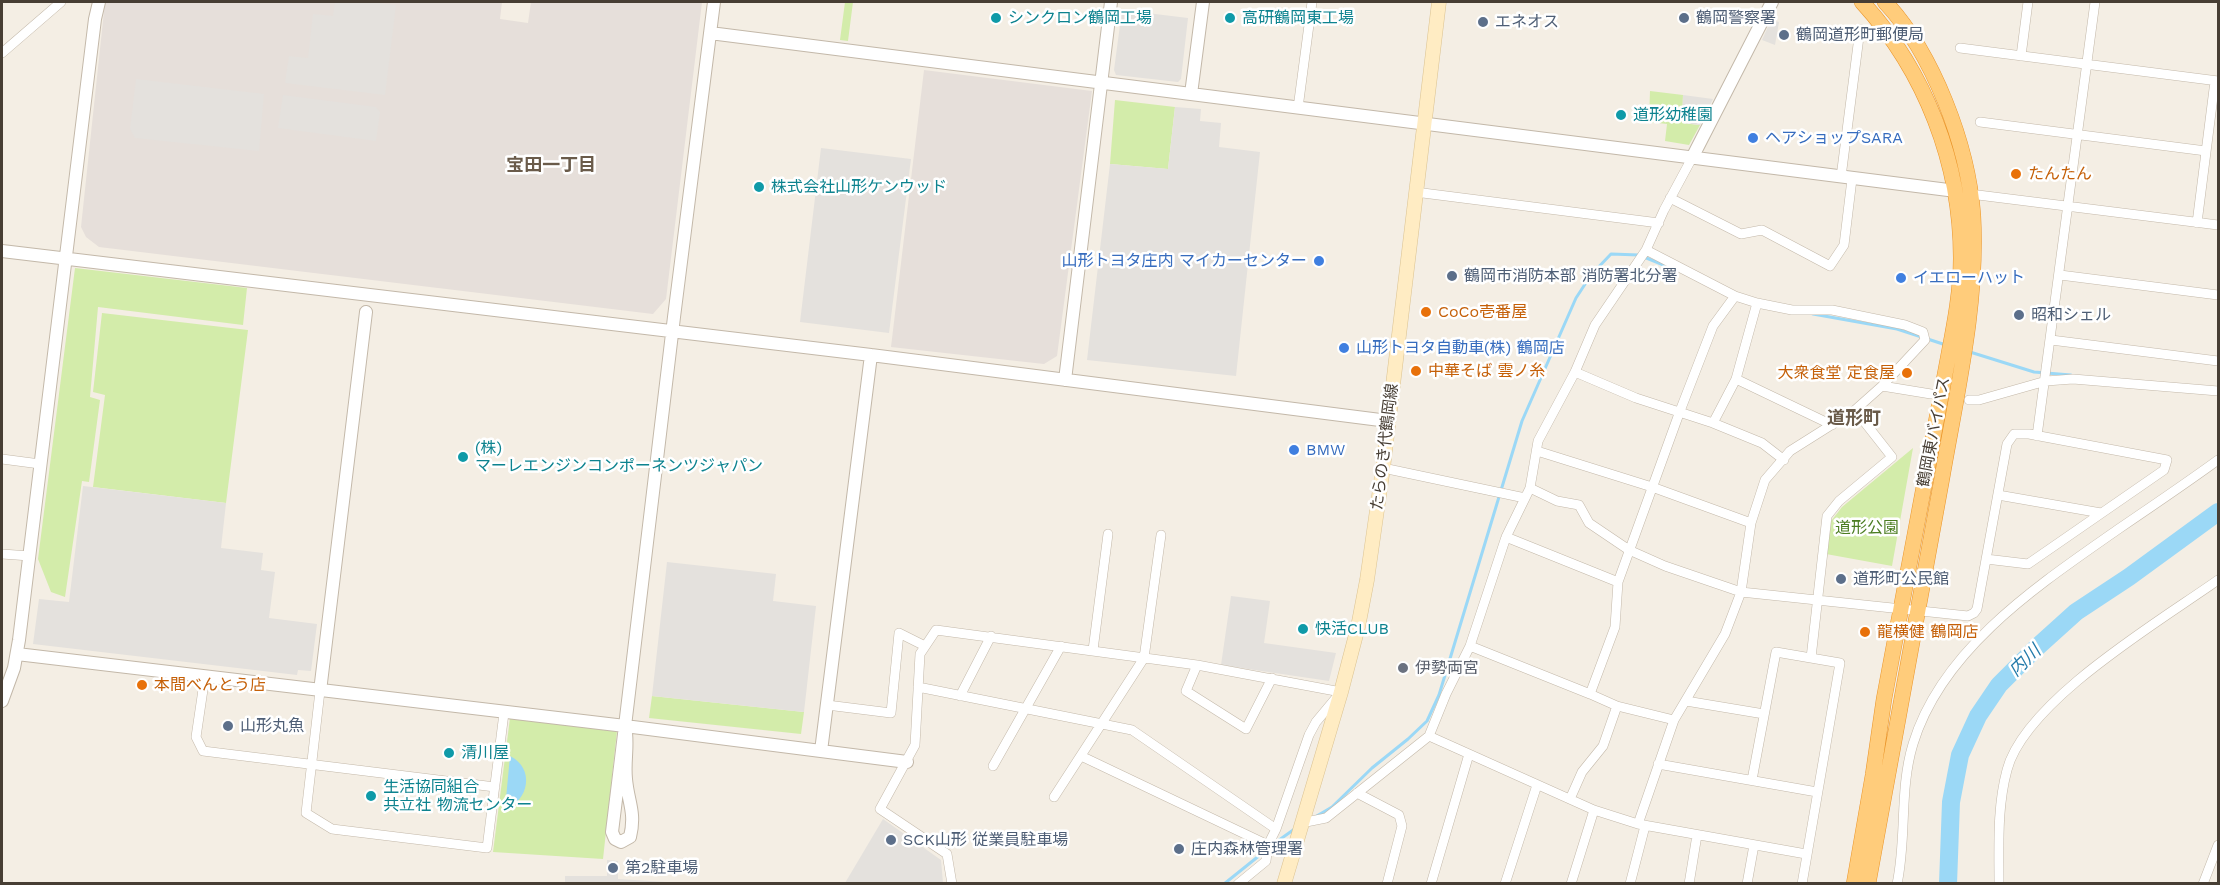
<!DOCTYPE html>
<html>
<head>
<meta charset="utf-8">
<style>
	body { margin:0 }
	#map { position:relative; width:2220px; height:885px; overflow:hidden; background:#f4eee4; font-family:"Work Sans",sans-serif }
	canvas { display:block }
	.frame { position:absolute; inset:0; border:3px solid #473e34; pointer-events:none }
</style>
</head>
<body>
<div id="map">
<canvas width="2220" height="885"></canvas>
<div class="frame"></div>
</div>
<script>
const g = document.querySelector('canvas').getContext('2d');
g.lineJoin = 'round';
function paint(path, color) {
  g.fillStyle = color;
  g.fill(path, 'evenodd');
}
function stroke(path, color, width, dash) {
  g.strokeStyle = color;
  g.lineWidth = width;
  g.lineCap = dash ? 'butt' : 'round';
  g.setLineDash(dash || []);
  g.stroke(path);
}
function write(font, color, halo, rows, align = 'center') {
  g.font = font + ' "Work Sans","Noto Sans JP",sans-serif';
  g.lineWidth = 5;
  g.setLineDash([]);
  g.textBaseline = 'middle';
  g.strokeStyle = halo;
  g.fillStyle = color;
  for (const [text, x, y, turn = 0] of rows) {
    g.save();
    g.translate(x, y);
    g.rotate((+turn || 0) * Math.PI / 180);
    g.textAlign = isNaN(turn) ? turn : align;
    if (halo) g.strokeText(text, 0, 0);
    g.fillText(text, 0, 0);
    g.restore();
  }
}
paint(new Path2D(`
	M105,2H502L500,19L528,23L531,2H702L666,299L653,314L99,247L86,237L81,227Z
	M924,70L1092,91L1057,356L1044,364L891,347Z`), '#e6dfda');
paint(new Path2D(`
	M845,2H853L848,41L840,40Z
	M1650,91L1683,95L1682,123L1700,125L1689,145L1665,141L1667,124L1649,122Z
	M1115,100L1175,107L1168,169L1110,164Z
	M75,268L247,288L243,325L98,307L90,397L100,400L89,482L82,481L65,597L51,592L38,559Z
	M102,313L248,330L226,503L93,487L83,486L93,487L105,395L93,392Z
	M1913,448L1892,566L1826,554L1831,521L1842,507Z
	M652,696L804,712L801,734L649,718Z
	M510,718L617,731L603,859L493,852Z`), '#d3ecaa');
paint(new Path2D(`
	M335,2H369L396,5L385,95L285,83L289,56L308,58L313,14L333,16Z
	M1122,10L1188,18L1181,79L1178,82L1116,75L1114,70Z
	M1771,20L1779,22L1775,45L1762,40Z
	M136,79L264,94L259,151L135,138L130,129Z
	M283,95L376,107L380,112L376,141L278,128Z
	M1683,95L1713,99L1700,125L1682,123Z
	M1175,107L1201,109L1200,121L1221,123L1219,147L1260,152L1236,376L1087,360L1110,164L1168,169Z
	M821,148L911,159L889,333L800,322Z
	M83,486L226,503L221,548L263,553L261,570L275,572L269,618L317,624L311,671L298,670L297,675L33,644L39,599L69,602Z
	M667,562L776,574L773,601L816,606L804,712L652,696Z
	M1231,596L1270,601L1264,643L1336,653L1329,681L1221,665Z
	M883,819L941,860L943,883H845Z
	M607,860L618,861V879L682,883H565V876H607Z`), '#e4e1dd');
paint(new Path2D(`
	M510,756C535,768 529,801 505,809Z`), '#9bd8f6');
stroke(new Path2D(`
	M1813,314L1897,329L1946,345
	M1970,352L2034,372L2071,375
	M1315,817L1332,807L1372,768L1408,739L1427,721L1439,695L1522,421L1576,298L1591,275L1611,254L1639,255L1671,268
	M1272,845L1296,828
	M1224,884L1265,851`), '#9bd8f6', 3);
stroke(new Path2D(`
	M1948,884L1951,802L1960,755L1978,716L1999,685L2035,649L2076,612L2129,577L2218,512`), '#9bd8f6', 18);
const minor = new Path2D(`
	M1960,48L2218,81
	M2,53L61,2
	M2021,56L2028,2
	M1298,108L1312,2
	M1980,122L2206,151
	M1841,177L1860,29
	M1415,192L1659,223
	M1970,194L2218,225
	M1670,198L1741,234L1762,230L1830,266L1844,245L1852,179
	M2197,223L2215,81
	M2060,275L2218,295
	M2051,340L2218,361
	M1575,372L1636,398L1713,423L1762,443L1784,460
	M1736,379L1832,425
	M1882,386L1931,394
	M1969,400H1979L2046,381L2073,379L2218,391
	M1713,423L1736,379L1757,303
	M2037,436L2095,2
	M1537,451L1652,487L1751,523
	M2,459L40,464
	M1383,468L1525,498
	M1530,488L1557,501L1579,505L1589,523L1629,550L1665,566L1741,592L1968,616L1974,613L1977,609L2007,444L2014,434H2029L2167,460L2164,470L2028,564L1986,559
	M1998,495L2101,513
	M1506,537L1618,582
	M2,554L30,556
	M1470,646L1590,694L1615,627L1618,582L1680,411L1713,326L1735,296
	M1093,650L1108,534
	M1811,658L1827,516L1839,501L1892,457L1855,410
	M1197,665L1186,691L1246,729L1272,678
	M205,676L196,737L203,751L495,787
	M918,687L1132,730L1276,829
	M320,691L306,813L332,829L487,848L504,713
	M1590,694L1617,706L1674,720
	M960,696L991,636
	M1686,701L1764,714
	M827,705L891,713L899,633L925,646
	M1429,736L1594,810L1638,824L1806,854
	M1081,756L1268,845
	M1658,764L1817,792
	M993,766L1061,646
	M1752,780L1776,652L1840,663L1802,884
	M1357,793L1399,815L1402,826L1387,884
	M1054,797L1144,658L1161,535
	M1570,799L1582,772L1603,746L1617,706
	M1301,823L1326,818L1429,736L1446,694L1470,646L1506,537L1530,488L1538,441L1575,372L1595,325L1646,250L1664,210L1692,158
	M1638,824L1674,720L1725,634L1741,592L1751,523L1765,480L1790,451L1855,410L1882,386L1925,340L1923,332L1905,325L1832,310H1792L1757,303L1735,296L1646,250
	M952,884L947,854L880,809L915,745L920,654L936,630L1197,665L1341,692L1316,722L1309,735L1276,829L1268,845L1266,861L1238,884
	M1431,884L1469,754
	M1505,884L1537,785
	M1571,884L1594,810
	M1630,884L1645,826
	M1689,884L1697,835
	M1747,884L1754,845
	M1897,884C1907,837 1899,790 1913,744C1942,648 2040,584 2117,530C2151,507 2185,484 2218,460
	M1999,884C1999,845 1997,807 2007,770C2025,701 2160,621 2218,580
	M2203,884L2218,845`);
const tertiary = new Path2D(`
	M710,33L1956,191
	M1191,94L1203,2
	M1692,158L1772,2
	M2,251L871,355L1388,421
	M1065,380L1111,2
	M17,654L625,726L907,762
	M320,691L366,312
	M2,701L14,668L19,640L95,19L99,2
	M625,726L674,317L714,2
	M625,726C629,744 624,761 626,779C628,802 636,812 630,837L621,842L615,839L612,832Z
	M821,751L871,355`);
const secondary = new Path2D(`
	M1284,884L1341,692L1358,627L1367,580L1383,468L1439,2`);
const trunk = new Path2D(`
	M1854,884L1873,775L1884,699L1949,353C1955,322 1961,290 1961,258C1961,163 1925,71 1862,2
	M1868,884C1892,748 1918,613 1942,478C1957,391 1978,303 1973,215C1968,145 1933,53 1885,2`);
stroke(minor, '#c3b8a9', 10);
stroke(tertiary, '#c3b8a9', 14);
stroke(secondary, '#dbc392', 15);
stroke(trunk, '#ea9428', 16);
stroke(minor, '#fff', 9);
stroke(tertiary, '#fff', 12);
stroke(secondary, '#ffecc3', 14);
stroke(trunk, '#ffcc7b', 15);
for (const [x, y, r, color] of [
	[996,18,6,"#0f9aa8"],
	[1230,18,6,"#0f9aa8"],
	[1684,18,6,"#5c6f8a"],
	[1483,22,6,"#5c6f8a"],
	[1784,35,6,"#5c6f8a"],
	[1621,115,6,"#0f9aa8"],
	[1753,138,6,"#3f7fe0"],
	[2016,174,6,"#e8710a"],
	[759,187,6,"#0f9aa8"],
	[1319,261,6,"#3f7fe0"],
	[1452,276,6,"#5c6f8a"],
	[1901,278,6,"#3f7fe0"],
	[1426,312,6,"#e8710a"],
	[2019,315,6,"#5c6f8a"],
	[1344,348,6,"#3f7fe0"],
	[1416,371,6,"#e8710a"],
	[1907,373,6,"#e8710a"],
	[1294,450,6,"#3f7fe0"],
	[463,457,6,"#0f9aa8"],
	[1841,579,6,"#5c6f8a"],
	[1303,629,6,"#0f9aa8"],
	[1865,632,6,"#e8710a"],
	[1403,668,6,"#6b7280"],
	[142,685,6,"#e8710a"],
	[228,726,6,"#5c6f8a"],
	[449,753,6,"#0f9aa8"],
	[371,796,6,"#0f9aa8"],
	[891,840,6,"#5c6f8a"],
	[1179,849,6,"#5c6f8a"],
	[613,868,6,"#5c6f8a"]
]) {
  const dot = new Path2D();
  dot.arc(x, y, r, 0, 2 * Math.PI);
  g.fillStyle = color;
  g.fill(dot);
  stroke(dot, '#fff', 2);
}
write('16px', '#0d838f', '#fff', [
	["シンクロン鶴岡工場",1008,18],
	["高研鶴岡東工場",1242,18],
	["道形幼稚園",1633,115],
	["株式会社山形ケンウッド",771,187],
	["(株)",475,448],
	["マーレエンジンコンポーネンツジャパン",475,466],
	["快活CLUB",1315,629],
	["清川屋",461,753],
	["生活協同組合",383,787],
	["共立社 物流センター",383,805]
], 'left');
write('16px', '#4e5e75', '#fff', [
	["鶴岡警察署",1696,18],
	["エネオス",1495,22],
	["鶴岡道形町郵便局",1796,35],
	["鶴岡市消防本部 消防署北分署",1464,276],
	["昭和シェル",2031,315],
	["道形町公民館",1853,579],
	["山形丸魚",240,726],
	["SCK山形 従業員駐車場",903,840],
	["庄内森林管理署",1191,849],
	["第2駐車場",625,868]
], 'left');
write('16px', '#366cbe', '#fff', [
	["ヘアショップSARA",1765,138],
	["山形トヨタ庄内 マイカーセンター",1307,261,"right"],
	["イエローハット",1913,278],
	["山形トヨタ自動車(株) 鶴岡店",1356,348],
	["BMW",1306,450]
], 'left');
write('16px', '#c56008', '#fff', [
	["たんたん",2028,174],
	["CoCo壱番屋",1438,312],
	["中華そば 雲ノ糸",1428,371],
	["大衆食堂 定食屋",1895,373,"right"],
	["龍横健 鶴岡店",1877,632],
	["本間べんとう店",154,685]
], 'left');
write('16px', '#473e34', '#fff', [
	["鶴岡東バイパス",1934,432,-79],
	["たらのき代鶴岡線",1385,447,-83]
]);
write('16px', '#4b7d22', '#fff', [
	["道形公園",1867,528]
]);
write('16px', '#5b616d', '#fff', [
	["伊勢両宮",1415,668]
], 'left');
write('bold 18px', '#6a5b4a', '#fff', [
	["宝田一丁目",551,166],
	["道形町",1854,419]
]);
write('italic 18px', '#227aaa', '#fff', [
	["内川",2025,661,-44]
]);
</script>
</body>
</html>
